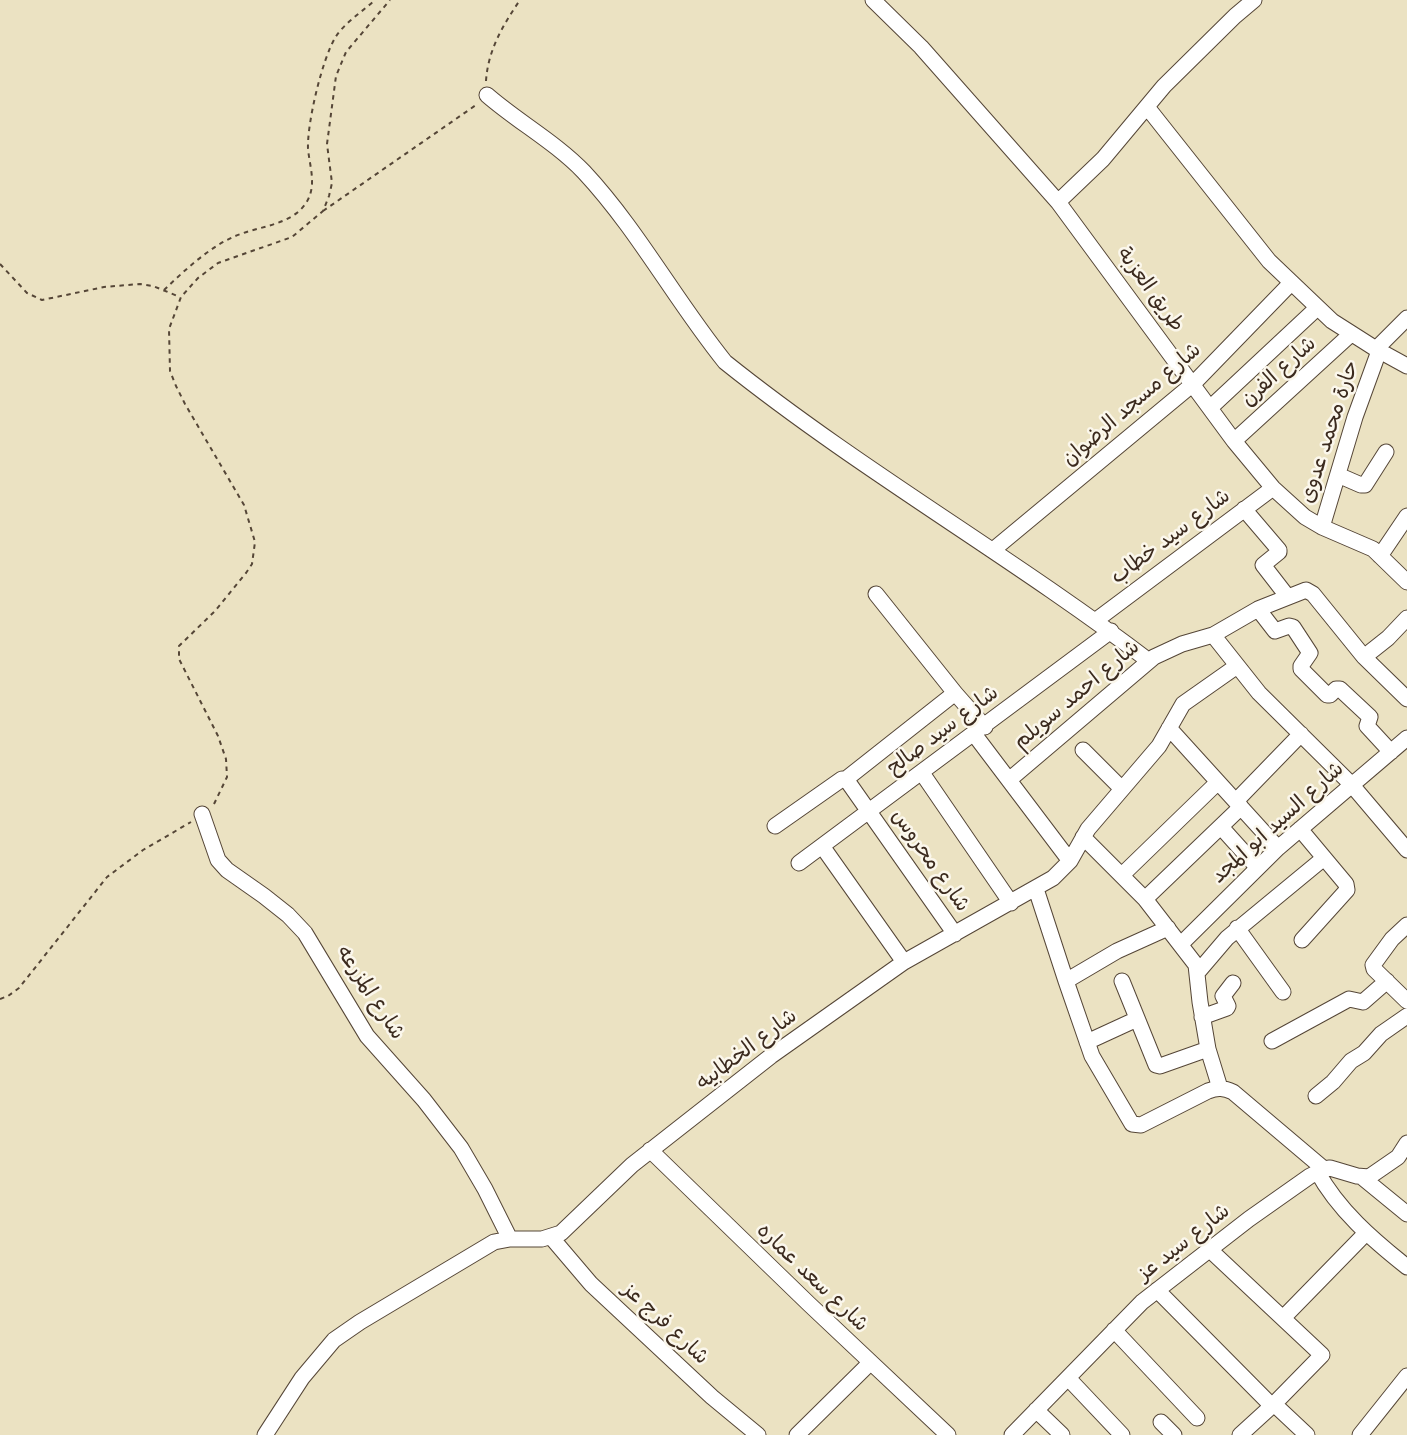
<!DOCTYPE html>
<html>
<head>
<meta charset="utf-8">
<style>
	body { margin:0 }
	canvas { display:block; background:#ebe2c2 }
</style>
</head>
<body>
<canvas width="1407" height="1435"></canvas>
<script>
const g = document.querySelector('canvas').getContext('2d');
g.lineJoin = 'round';
function stroke(path, color, width, dash) {
  g.strokeStyle = color;
  g.lineWidth = width;
  g.lineCap = dash ? 'butt' : 'round';
  g.setLineDash(dash || []);
  g.stroke(path);
}
function write(font, color, halo, rows, align = 'center') {
  g.font = font + ' "Balsamiq Sans","Playpen Sans Arabic",sans-serif';
  g.lineWidth = 5;
  g.setLineDash([]);
  g.textBaseline = 'middle';
  g.strokeStyle = halo;
  g.fillStyle = color;
  for (const [text, x, y, turn = 0] of rows) {
    g.save();
    g.translate(x, y);
    g.rotate((+turn || 0) * Math.PI / 180);
    g.textAlign = isNaN(turn) ? turn : align;
    if (halo) g.strokeText(text, 0, 0);
    g.fillText(text, 0, 0);
    g.restore();
  }
}
const minor = new Path2D(`
	M873,0L921,47L1058,202L1234,441L1273,488L1305,517L1322,527L1373,549L1407,582
	M487,95C518,122 555,142 584,172C638,230 675,300 725,362C860,470 1011,556 1149,661
	M1147,107L1269,261L1332,321L1376,349L1407,366
	M1058,202L1103,159L1164,86L1235,16L1254,0
	M1376,349L1407,318
	M1210,408L1317,308
	M1234,441L1351,334
	M1338,475L1361,485H1365L1386,452
	M1244,509L1279,550V552L1263,565L1287,596
	M1322,527L1355,417L1379,351
	M993,550L1193,384L1291,283
	M1380,556L1407,516
	M876,594L955,693L985,727
	M1258,609L1275,631L1289,626L1293,627L1310,653L1301,666V669L1327,695H1330L1336,689H1340L1370,717L1367,726L1391,752
	M1095,621L1273,488
	M1213,635L1259,693L1351,784L1407,850
	M1364,657L1388,638L1407,618
	M1169,728L1278,848
	M974,734L1070,861
	M1083,750L1122,789
	M922,773L1011,903
	M846,779L955,693
	M1009,780L1154,657L1182,644L1213,635L1258,609L1306,590L1313,594L1364,657L1407,699
	M1236,801L1301,734
	M202,814L218,860L227,870L264,896L288,915L305,933L367,1036L424,1100L461,1148L485,1189L510,1239
	M775,826L842,779H846L955,934
	M1221,827L1257,867
	M1300,829L1346,884L1347,890L1302,940
	M1083,837L1145,899L1196,965L1200,1002L1208,1049L1220,1088
	M822,846L904,962
	M799,863L1111,631
	M1122,875L1218,782
	M1036,889L1066,981L1092,1056L1132,1124L1141,1125L1208,1091C1218,1087 1224,1088 1233,1092L1324,1169
	M1145,899L1241,807
	M1407,925L1392,939L1373,965L1374,969L1407,1001
	M1237,928L1283,992
	M1181,944L1278,848L1407,738
	M1198,972L1227,938L1324,858
	M1066,981L1117,951L1168,928
	M1122,981L1156,1065L1160,1066L1208,1049
	M1202,1017L1227,1008L1228,1006L1223,996L1233,983
	M1272,1041L1349,999L1363,1002L1387,981
	M1087,1042L1137,1019
	M1316,1096L1333,1082L1351,1061L1364,1053L1381,1034L1407,1016
	M650,1150L809,1304L948,1435
	M1317,1171C1338,1210 1373,1240 1407,1267
	M1363,1178L1407,1214
	M551,1237L591,1284L712,1397L758,1435
	M1209,1249L1322,1355L1274,1404L1240,1435
	M1157,1290L1272,1406
	M1283,1318L1366,1233
	M1114,1330L1197,1418
	M1068,1378L1122,1435
	M1274,1404L1307,1435
	M1036,1410L1062,1435
	M1161,1422L1174,1435
	M265,1435L302,1378L334,1340L360,1322L494,1242L510,1239H542L561,1233L632,1165L771,1056L904,962L1053,878L1070,861L1088,829L1159,746L1183,704L1237,666
	M797,1435L870,1363
	M1012,1435L1142,1302L1249,1219L1310,1176L1324,1169L1330,1168L1357,1176L1369,1177L1398,1157L1407,1143
	M1360,1435L1407,1376`);
stroke(minor, '#554637', 17);
stroke(new Path2D(`
	M486,81C488,50 503,25 520,0
	M323,211L476,105
	M0,264L27,293L42,300L104,287L140,284L153,286L180,297
	M164,290C184,271 207,249 233,237C257,226 291,226 306,203C317,186 310,168 308,149C307,123 322,60 335,38C344,23 362,12 375,0
	M214,804L227,777L226,759L218,736L179,659V646L215,611L246,573L252,564L255,542L244,505L185,404L176,386L170,371L169,329L181,297L198,278L218,263L292,237L323,211L329,196L332,183L327,144L336,76L346,52L390,0
	M0,999L8,996L19,988L107,877L143,850L191,822`), '#554637', 2, [4.5, 4.5]);
stroke(minor, '#fff', 15);
write('21px', '#3b2a1e', '#fbf7ec', [
	["طريق العزبة",1150,290,54],
	["شارع الفرن",1279,372,-42],
	["شارع مسجد الرضوان",1132,405,-41],
	["حارة محمد عدوى",1330,432,-72],
	["شارع سيد خطاب",1171,537,-37],
	["شارع احمد سويلم",1077,695,-40],
	["شارع سيد صالح",943,731,-37],
	["شارع السيد ابو المجد",1278,823,-42],
	["شارع محروس",930,861,55],
	["شارع المزرعه",370,993,57],
	["شارع الخطابيه",747,1050,-37],
	["شارع سيد عز",1184,1243,-38],
	["شارع سعد عماره",812,1278,44],
	["شارع فرج عز",665,1324,43]
]);
</script>
</body>
</html>
